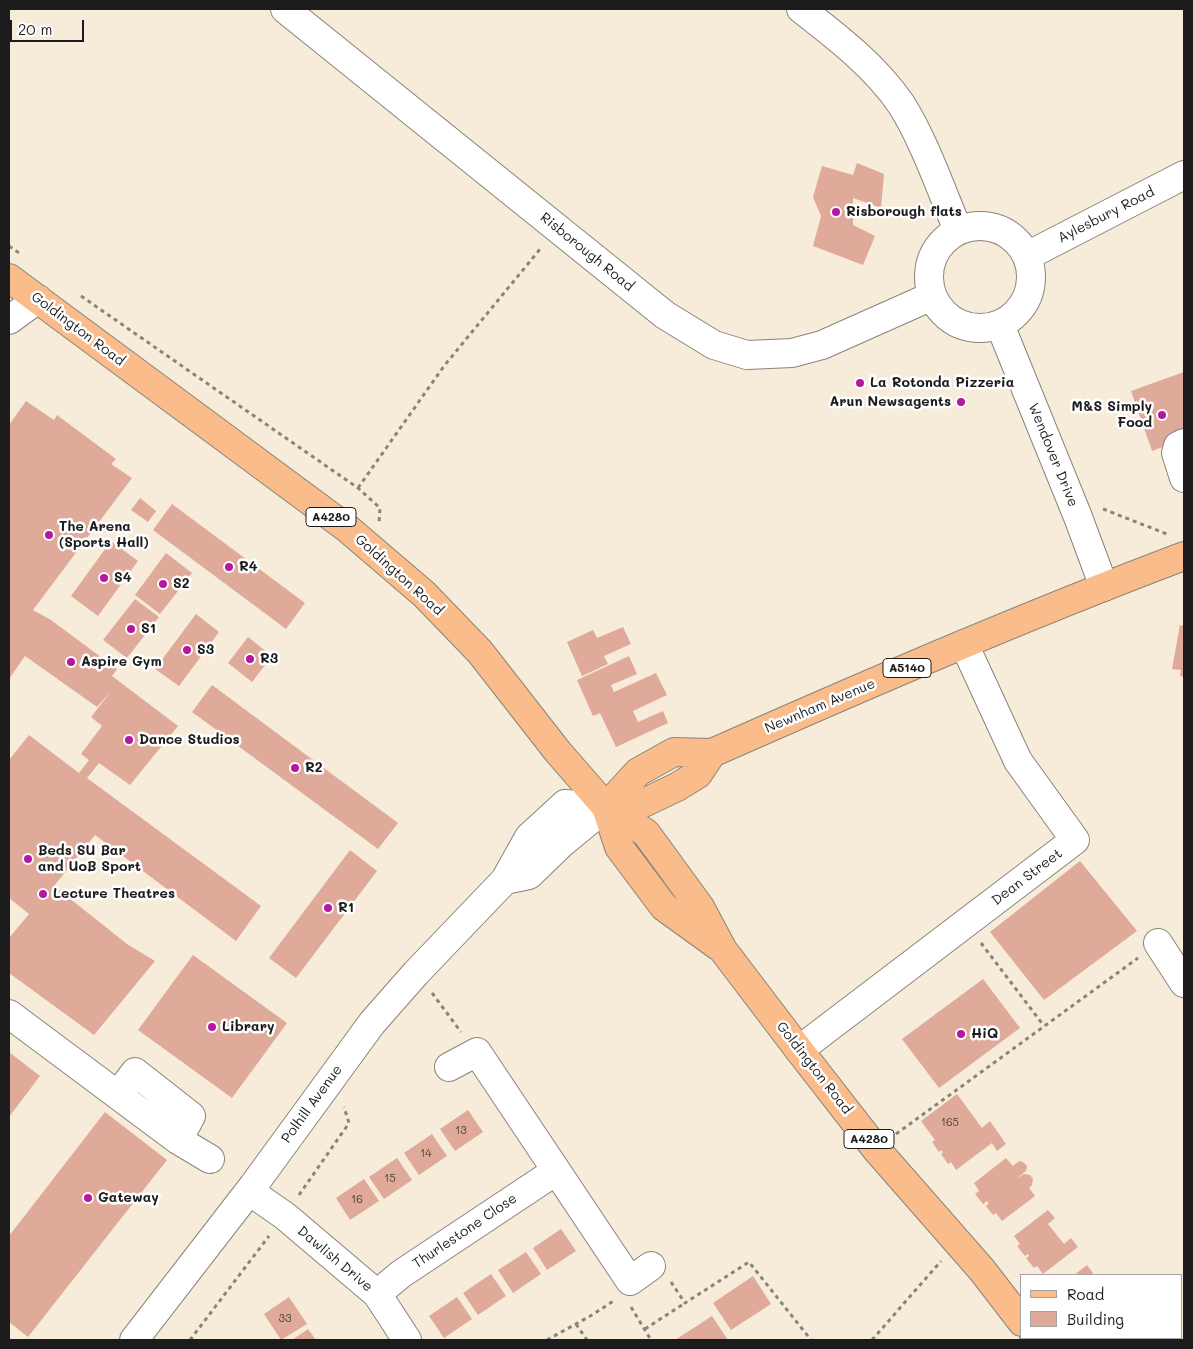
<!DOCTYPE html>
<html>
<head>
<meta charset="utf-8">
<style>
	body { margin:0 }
	#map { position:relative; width:1193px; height:1349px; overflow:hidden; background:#f6ecd9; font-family:Mali,sans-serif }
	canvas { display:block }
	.frame { position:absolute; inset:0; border:10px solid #1c1c1c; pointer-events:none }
	.legend { position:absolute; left:1020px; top:1274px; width:162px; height:65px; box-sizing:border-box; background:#fff; border:1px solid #a4a4a4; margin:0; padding:6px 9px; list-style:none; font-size:15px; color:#1c1c1c }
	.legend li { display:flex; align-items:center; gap:10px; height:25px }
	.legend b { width:25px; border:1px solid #a4a4a4 }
	.scale { position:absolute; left:10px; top:20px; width:74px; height:22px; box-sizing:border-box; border:2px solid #1c1c1c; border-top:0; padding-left:6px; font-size:15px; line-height:18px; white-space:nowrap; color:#1c1c1c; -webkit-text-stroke:4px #fff; paint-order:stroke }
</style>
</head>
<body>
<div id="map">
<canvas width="1193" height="1349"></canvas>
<div class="frame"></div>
<ul class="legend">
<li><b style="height:6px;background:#f9bc8a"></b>Road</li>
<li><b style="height:14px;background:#dfaa99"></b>Building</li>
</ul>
<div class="scale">20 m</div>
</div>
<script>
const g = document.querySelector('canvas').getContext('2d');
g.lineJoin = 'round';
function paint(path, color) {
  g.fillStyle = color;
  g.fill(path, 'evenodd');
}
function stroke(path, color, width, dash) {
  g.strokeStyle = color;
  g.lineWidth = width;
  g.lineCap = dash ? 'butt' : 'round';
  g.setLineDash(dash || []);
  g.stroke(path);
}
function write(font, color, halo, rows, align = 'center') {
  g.font = font + ' Mali,sans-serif';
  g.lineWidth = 5;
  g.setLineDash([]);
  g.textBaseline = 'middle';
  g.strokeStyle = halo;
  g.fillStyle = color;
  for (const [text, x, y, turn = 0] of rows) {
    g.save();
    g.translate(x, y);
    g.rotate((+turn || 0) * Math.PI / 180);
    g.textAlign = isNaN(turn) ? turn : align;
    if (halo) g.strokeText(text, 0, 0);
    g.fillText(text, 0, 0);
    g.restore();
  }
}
paint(new Path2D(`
	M857,163L884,174L881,208L853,198V225L875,236L863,265L813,246L821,216L813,197L822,166L853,175Z
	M1184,372V439L1152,451L1131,391Z
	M26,401L54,420L57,415L116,459L111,464L132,478L33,610L51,620L117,669L112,676L178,726L130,785L99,763L87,778L261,906L236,941L95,835L54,886L127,944L155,961L94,1035L9,973V938L29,914L9,898V760L29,735L79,773L89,760L81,754L102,726L91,717L112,690L97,707L25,656L9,679V425Z
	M140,498L156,511L148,522L131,510Z
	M172,504L305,603L286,629L153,530Z
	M111,541L138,561L98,616L71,596Z
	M166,553L192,573L160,614L135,595Z
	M135,599L159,617L127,658L103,640Z
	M196,614L219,632L179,686L155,669Z
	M1180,625L1184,626V677L1180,676L1181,670L1172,669Z
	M623,627L631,644L604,656L608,664L582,676L567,642L593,630L597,638Z
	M248,637L272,656L252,682L228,663Z
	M629,656L637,674L611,685L614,692L656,673L667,695L633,711L638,722L663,711L668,723L616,747L600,713L593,716L577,680Z
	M212,685L398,823L378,849L192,712Z
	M350,850L377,871L296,978L269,958Z
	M1080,861L1137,931L1044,1000L990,932Z
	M193,955L287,1023L232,1098L138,1030Z
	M983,979L1020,1028L939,1088L902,1039Z
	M9,1052L40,1076L9,1117Z
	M957,1094L982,1128L990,1121L1006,1144L997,1151L992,1143L956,1170L951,1162L948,1164L941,1154L943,1152L941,1150L939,1152L932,1142L935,1140L921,1121Z
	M468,1110L483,1132L455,1151L440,1129Z
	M105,1112L167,1160L28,1337L9,1322V1236Z
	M432,1134L447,1156L419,1175L404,1153Z
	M397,1158L412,1180L384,1199L369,1177Z
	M1006,1158L1013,1166L1019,1161L1023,1162L1027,1166L1026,1171L1016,1179L1024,1174L1030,1175L1033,1179L1032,1185L1029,1188L1035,1196L1002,1221L996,1213L993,1215L986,1206L989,1203L987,1201L983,1204L975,1194L979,1191L974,1183Z
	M364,1179L379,1201L350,1220L336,1198Z
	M1048,1210L1055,1218L1048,1224L1064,1244L1071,1238L1078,1247L1043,1274L1037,1266L1034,1268L1026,1258L1029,1256L1028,1254L1025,1256L1017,1246L1020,1244L1014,1236Z
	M561,1229L576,1251L547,1270L533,1248Z
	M526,1252L541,1274L513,1293L498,1270Z
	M1087,1265L1093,1273L1091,1275H1074Z
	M491,1274L506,1296L478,1315L463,1293Z
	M753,1276L771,1304L731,1330L713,1303Z
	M289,1297L307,1324L281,1340L264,1314Z
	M457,1297L472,1319L444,1338L429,1316Z
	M712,1316L728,1340H675L692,1329Z
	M308,1329L316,1340H292Z
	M1104,1338H1150L1152,1340H1100Z`), '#dfaa99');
const minor = new Path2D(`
	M285,9L665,315L714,345L747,355L792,353L822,345L932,296
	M801,9C837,37 875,66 901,104C924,140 941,190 958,230
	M929 277a51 51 0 1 1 102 0a51 51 0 1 1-102 0Z
	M1027,256L1184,175
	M9,320L38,299
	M1000,325L1078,517L1104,587
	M1184,443L1178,446L1176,453L1184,478
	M505,880L529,875L561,844L606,807
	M1158,943L1184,983
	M9,1014L178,1140L210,1159
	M799,1050L1075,840L1018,761L964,644
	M449,1067L477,1052L630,1281L651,1266
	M118,1095L135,1072L191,1116L178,1140
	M249,1191L285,1216L377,1294L407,1340
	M377,1294L401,1274L556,1171
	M134,1340L253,1186L372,1023L416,973L505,880L529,837L565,804L606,807`);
const major = new Path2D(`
	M9,278L348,529L424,594L480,652L558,752L606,807L646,833L700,907L723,950L799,1050L876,1149L982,1270L1022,1322
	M606,807H635L677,787L698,774L712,753C868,684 1025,616 1184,556
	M606,807L619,847L664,907L718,946
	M606,807L638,772L674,752L712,753
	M1034,1338L1036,1340`);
stroke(minor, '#89847a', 30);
stroke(major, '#89847a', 30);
stroke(new Path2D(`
	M9,246L19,253
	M81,296L358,488L380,508L379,523
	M358,488L444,366L541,248
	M1103,509L1167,534
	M981,943L1044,1026
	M432,993L461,1032
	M896,1134L1138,958
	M299,1195L349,1123L344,1107
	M671,1282L685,1303L749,1262L811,1340
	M631,1307L651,1340
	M576,1324L587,1340
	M645,1329L685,1303
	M190,1340L269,1236
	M547,1340L592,1315L615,1300
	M872,1340L941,1261`), '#89847a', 3, [4, 4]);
stroke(minor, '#fff', 28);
stroke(major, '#f9bc8a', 28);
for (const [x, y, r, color] of [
	[836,212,5,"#b5179e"],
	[860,383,5,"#b5179e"],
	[961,402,5,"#b5179e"],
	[1162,415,5,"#b5179e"],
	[49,535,5,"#b5179e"],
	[229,567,5,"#b5179e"],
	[104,578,5,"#b5179e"],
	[163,584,5,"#b5179e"],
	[131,629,5,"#b5179e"],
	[187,650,5,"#b5179e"],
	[250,659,5,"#b5179e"],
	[71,662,5,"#b5179e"],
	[129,740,5,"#b5179e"],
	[295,768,5,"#b5179e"],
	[28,859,5,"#b5179e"],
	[43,894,5,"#b5179e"],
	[328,908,5,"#b5179e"],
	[212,1027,5,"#b5179e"],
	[961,1034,5,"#b5179e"],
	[88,1198,5,"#b5179e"]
]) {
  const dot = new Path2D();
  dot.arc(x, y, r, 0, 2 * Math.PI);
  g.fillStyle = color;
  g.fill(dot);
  stroke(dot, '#fff', 2);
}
write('11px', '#4d403b', null, [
	["165",950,1123],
	["13",461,1131],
	["14",426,1154],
	["15",390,1179],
	["16",357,1200],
	["33",285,1319]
]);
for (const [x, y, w] of [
	[331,517,50],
	[907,668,48],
	[869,1139,50]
]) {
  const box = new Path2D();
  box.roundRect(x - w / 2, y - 9.5, w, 19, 4);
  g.fillStyle = '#fff';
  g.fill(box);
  stroke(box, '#1c1c1c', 1);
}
write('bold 12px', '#1c1c1c', null, [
	["A4280",331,517],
	["A5140",907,668],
	["A4280",869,1139]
]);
write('bold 14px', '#1c1c1c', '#fff', [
	["Risborough flats",846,212],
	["La Rotonda Pizzeria",870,383],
	["Arun Newsagents",951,402,"right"],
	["M&S Simply",1152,407,"right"],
	["Food",1152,423,"right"],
	["The Arena",59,527],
	["(Sports Hall)",59,543],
	["R4",239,567],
	["S4",114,578],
	["S2",173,584],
	["S1",141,629],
	["S3",197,650],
	["R3",260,659],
	["Aspire Gym",81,662],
	["Dance Studios",139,740],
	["R2",305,768],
	["Beds SU Bar",38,851],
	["and UoB Sport",38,867],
	["Lecture Theatres",53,894],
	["R1",338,908],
	["Library",222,1027],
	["HiQ",971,1034],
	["Gateway",98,1198]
], 'left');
write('14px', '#1c1c1c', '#fff', [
	["Aylesbury Road",1106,215,-27],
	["Risborough Road",587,252,39],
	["Goldington Road",78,329,37],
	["Wendover Drive",1053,455,68],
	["Goldington Road",399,575,42],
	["Newnham Avenue",820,706,-23],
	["Dean Street",1027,877,-37],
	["Goldington Road",814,1068,52],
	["Polhill Avenue",312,1104,-54],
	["Thurlestone Close",465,1231,-34],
	["Dawlish Drive",335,1259,40]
]);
</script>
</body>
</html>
